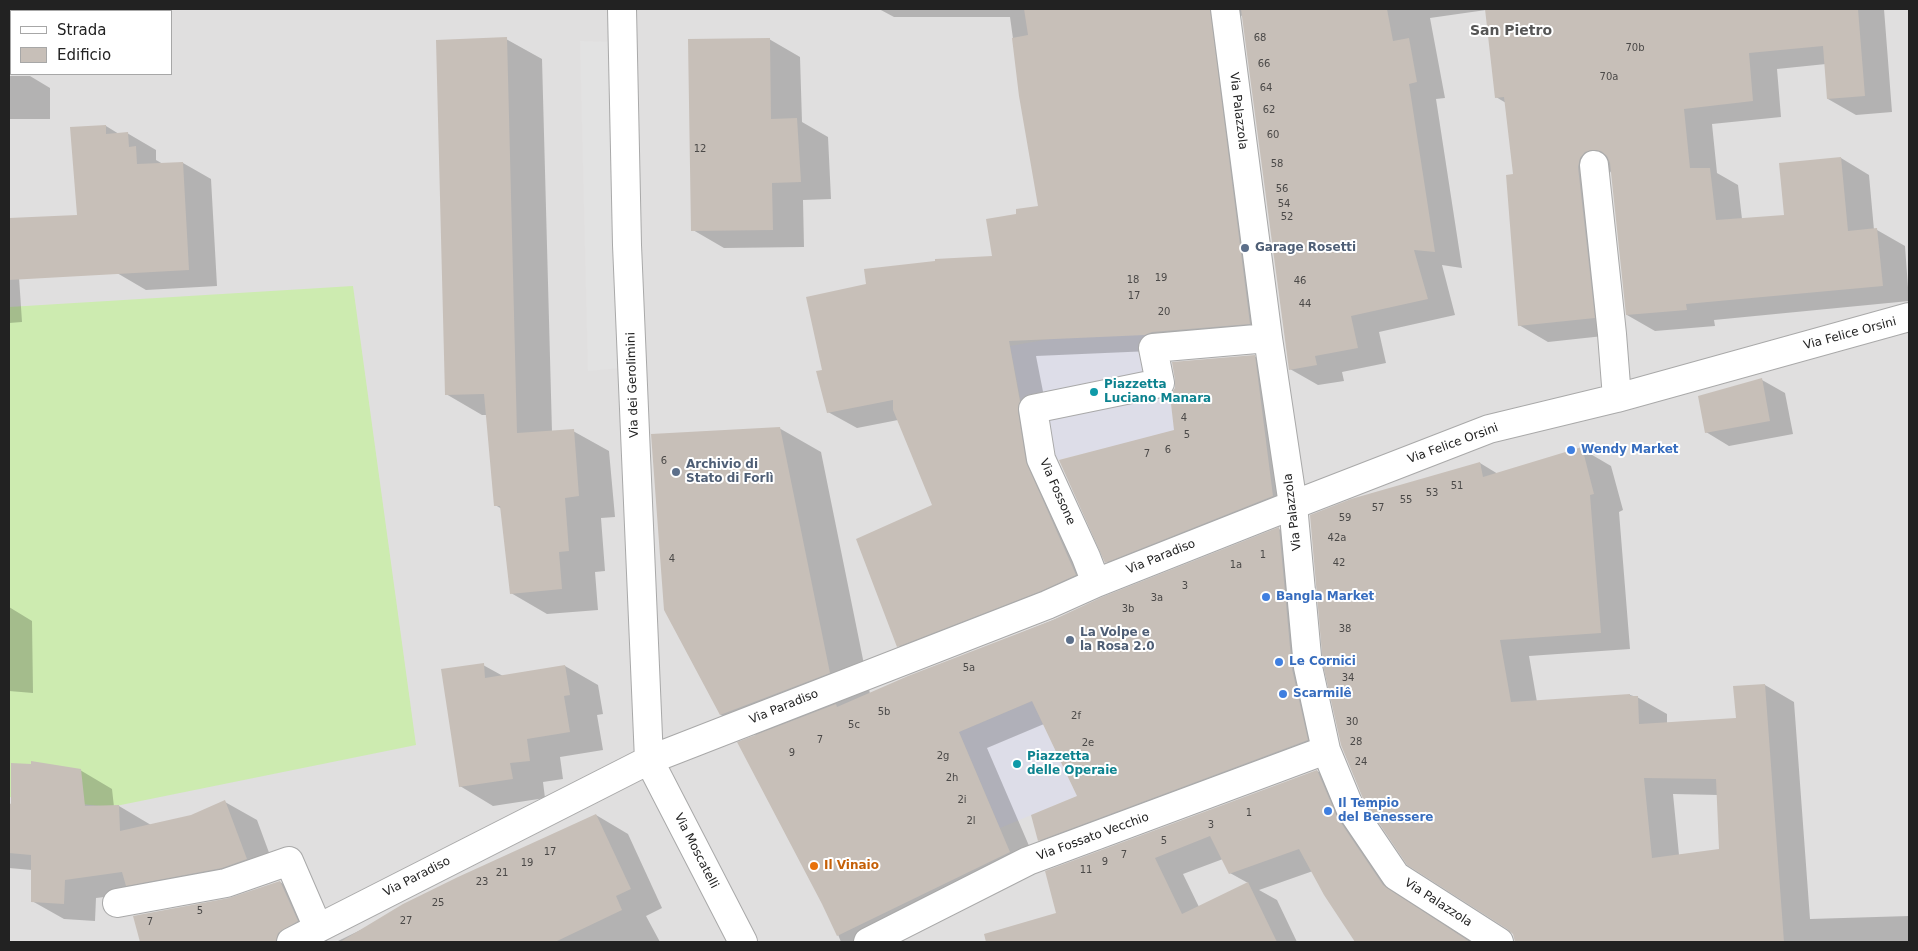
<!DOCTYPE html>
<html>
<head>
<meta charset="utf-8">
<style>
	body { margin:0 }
	#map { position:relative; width:1918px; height:951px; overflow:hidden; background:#f2efe9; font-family:"DejaVu Sans",sans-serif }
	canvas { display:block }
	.frame { position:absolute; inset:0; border:10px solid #222; pointer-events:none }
	.legend { position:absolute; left:10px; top:10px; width:162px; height:65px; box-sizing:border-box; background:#fff; border:1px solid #a7a7a7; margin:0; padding:6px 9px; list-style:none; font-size:15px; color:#222 }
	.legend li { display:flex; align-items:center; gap:10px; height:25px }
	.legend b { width:25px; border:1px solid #a7a7a7 }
</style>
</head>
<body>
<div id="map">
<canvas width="1918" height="951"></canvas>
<div class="frame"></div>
<ul class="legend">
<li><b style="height:6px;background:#fff"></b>Strada</li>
<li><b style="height:14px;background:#c7bfb8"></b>Edificio</li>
</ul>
</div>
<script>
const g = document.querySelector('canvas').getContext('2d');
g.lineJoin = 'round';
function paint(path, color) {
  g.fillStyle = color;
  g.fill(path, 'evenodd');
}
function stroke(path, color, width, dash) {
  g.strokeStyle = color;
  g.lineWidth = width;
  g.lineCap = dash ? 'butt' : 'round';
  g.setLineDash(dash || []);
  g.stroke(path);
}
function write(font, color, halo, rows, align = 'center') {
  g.font = font + ' "DejaVu Sans",sans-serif';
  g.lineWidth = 4;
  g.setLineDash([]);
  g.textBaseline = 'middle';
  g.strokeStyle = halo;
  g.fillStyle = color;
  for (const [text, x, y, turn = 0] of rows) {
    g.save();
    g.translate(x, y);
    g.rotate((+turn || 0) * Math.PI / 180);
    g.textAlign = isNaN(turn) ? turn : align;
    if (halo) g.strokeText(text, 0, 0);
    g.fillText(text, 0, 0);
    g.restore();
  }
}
paint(new Path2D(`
	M9,9H1909V942H9ZM11,11H171V74H11Z`), '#e0dfdf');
paint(new Path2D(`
	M353,286L416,745L111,807L9,797V307Z`), '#cdebb0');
paint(new Path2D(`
	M580,41L614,42L621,368L588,371Z`), '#e2e2e2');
paint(new Path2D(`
	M1152,334L1164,356L1175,433L1119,445L1053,461L1033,462L1010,346L1055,338Z
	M1032,701L1077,796L1000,828L959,732Z`), '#dddde8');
paint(new Path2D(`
	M879,9H1884L1892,112L1856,115L1828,99L1826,64L1777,69L1781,117L1712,124L1717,173L1738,185L1742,219L1785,216L1780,164L1841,158L1869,175L1874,230H1877L1905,246L1909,301L1714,320L1715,326L1655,331L1627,315L1612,170L1608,175L1622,334L1548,342L1519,325L1514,175L1506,103L1496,97L1486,10L1430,18L1445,98L1436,99L1462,268L1442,265L1455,315L1379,332L1386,363L1342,372L1344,381L1318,385L1290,369L1243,14L1239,19L1278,340L1174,350L1036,356L1048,417L1054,479L1104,591L926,662L898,646L934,506L898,420L857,428L828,412L824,371L993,258L1018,215L1040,208L1021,96L1010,17H894Z
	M506,39L542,59L552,432L573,431L609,451L615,517L601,518L605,571L595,572L598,610L547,614L511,593L502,509L495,505L487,415H482L446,394Z
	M769,39L800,57L802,122L828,137L831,199L803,200L804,247L724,248L693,230Z
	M9,76H30L50,88V119H9Z
	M106,126L119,134L127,133L156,150V160L163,164L183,163L211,179L217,286L146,290L117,273L72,129Z
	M9,271L19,277L22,322L9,323Z
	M1254,356L1272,366L1291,506L1124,572L1106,562L1176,431Z
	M1762,380L1785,393L1793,434L1729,446L1706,432Z
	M779,428L821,452L870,694L1279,529L1308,545L1321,686L1337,757L1068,857L1039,840L1078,796L1044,724L987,748L1039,869L895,942H841L758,736L721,715L665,610Z
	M1582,449L1611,466L1623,510L1619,512L1630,649L1529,656L1537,702L1630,695L1637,697L1667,714V724L1738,720L1734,687L1765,685L1794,702L1810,919L1909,916V942H1516L1480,463L1498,474ZM1673,794L1718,795L1720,850L1679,855Z
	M9,607L32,621L33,693L9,691Z
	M483,665L503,676L565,666L598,685L603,714L597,715L603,750L560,757L563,779L543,782L545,798L493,806L460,786Z
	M80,770L112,789L114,807L119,806L151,825L192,816L225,802L257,820L278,877L96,898L95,921L64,919L32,901V870L9,868V805H12Z
	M1317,771L1347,788L1366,835L1413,903L1472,942H1356L1313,871L1259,890L1277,900L1297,942H1043L1036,920L1058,914L1047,872ZM1223,859L1230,873L1248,883L1199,907L1183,874Z
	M596,815L628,834L662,908L646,916L660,942H336Z
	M280,882L312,900L329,939L325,942H141L135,917L229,900Z`), '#0003');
paint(new Path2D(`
	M1024,9H1210L1250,324L1152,332L1145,335L1009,341L1020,401L1018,411L1026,462L1076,575L1041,591L897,647L856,539L932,505L893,410V400L827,413L816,371L822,370L806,297L866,284L864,269L935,261V259L992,256L986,219L1016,214V209L1038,206L1019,96L1012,38L1028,35Z
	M1241,9H1387L1393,41L1409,38L1417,82L1409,84L1435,252L1414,250L1428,299L1351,316L1358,348L1315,356L1317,365L1289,370Z
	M1485,9H1858L1865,96L1827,99L1823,46L1749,53L1753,101L1684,109L1690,168H1710L1716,220L1784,215L1779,163L1841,157L1848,231L1877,228L1883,286L1686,304L1687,310L1626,315L1610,163L1607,156L1601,151L1592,150L1585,152L1580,158L1578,167L1595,318L1518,326L1506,175L1513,174L1504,97L1495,98Z
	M507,37L517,433L574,429L579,496L565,498L569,551L559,552L562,589L510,594L500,506H494L484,394L445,395L436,40Z
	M770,38L771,119L797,118L801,182L772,183L773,230L691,231L688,39Z
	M106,125V134L128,132L129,147L136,146L137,164L183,162L189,270L9,280V218L77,215L70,127Z
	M1255,355L1273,496L1105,563L1059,460L1174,430L1170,395L1175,388V380L1172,362Z
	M1762,378L1770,421L1705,433L1698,396Z
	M780,427L830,673L720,715L664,610L651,434Z
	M1582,447L1594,494L1590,495L1601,633L1500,640L1511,702L1630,694V696H1638L1639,724L1736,718L1733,686L1765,684L1784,942H1515L1513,934L1507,929L1407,865L1364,801L1341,745L1323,665L1310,515L1351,499L1480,462L1483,477ZM1644,778L1716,779L1719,849L1652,858Z
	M1279,527L1292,669L1308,740L1038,841L1031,815L1077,796L1032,701L959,732L1010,852L837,936L822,904L737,742L836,704L837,707L908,676L1053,620L1102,597Z
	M484,663L485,678L565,665L570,695L564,696L570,732L527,739L530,761L510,763L513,779L459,787L441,669Z
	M31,761L81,769L85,806L119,805L120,831L191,815L225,800L247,859L222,868L126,886L122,872L65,880L64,904L31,902V855L9,853V803L11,804V763L31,764Z
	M1317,770L1337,817L1383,885L1470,942H1355L1324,895L1299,849L1229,874L1210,836L1155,858L1182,914L1248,882L1277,942H986L984,934L1056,913L1045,871Z
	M596,814L631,889L616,896L622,910L555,942H340L403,904L458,877Z
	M280,881L298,921L278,933L276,942H140L133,916L229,898Z`), '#c7bfb8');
const street = new Path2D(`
	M622,9L627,245L649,760L743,942
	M1225,9L1268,338L1293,505L1308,667L1326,750L1350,808L1396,876L1499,942
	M1594,165L1612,334L1617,398
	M1096,583L1086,557L1041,459L1033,409L1160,383L1153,348L1268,338
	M117,903L226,883L289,861L318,928
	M291,942L649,760L1047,605L1096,583L1293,505L1489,429L1617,398L1909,317
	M868,942L1028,861L1326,750`);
stroke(street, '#a9a9a9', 30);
stroke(street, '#fff', 28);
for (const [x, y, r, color] of [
	[1245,248,5,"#5c6f8a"],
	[1094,392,5,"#0f9aa8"],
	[1571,450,5,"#3f7fe0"],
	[676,472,5,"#5c6f8a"],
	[1266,597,5,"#3f7fe0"],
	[1070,640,5,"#5c6f8a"],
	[1279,662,5,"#3f7fe0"],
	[1283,694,5,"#3f7fe0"],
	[1017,764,5,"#0f9aa8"],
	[1328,811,5,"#3f7fe0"],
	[814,866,5,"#e8710a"]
]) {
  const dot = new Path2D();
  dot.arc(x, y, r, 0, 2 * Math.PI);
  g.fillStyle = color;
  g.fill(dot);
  stroke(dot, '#fff', 2);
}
write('10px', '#4b4948', null, [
	["68",1260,38],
	["70b",1635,48],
	["66",1264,64],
	["70a",1609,77],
	["64",1266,88],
	["62",1269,110],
	["60",1273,135],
	["12",700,149],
	["58",1277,164],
	["56",1282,189],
	["54",1284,204],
	["52",1287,217],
	["19",1161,278],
	["18",1133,280],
	["46",1300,281],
	["17",1134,296],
	["44",1305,304],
	["20",1164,312],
	["4",1184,418],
	["5",1187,435],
	["6",1168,450],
	["7",1147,454],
	["6",664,461],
	["51",1457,486],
	["53",1432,493],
	["55",1406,500],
	["57",1378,508],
	["59",1345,518],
	["42a",1337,538],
	["1",1263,555],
	["4",672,559],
	["42",1339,563],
	["1a",1236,565],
	["3",1185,586],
	["3a",1157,598],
	["3b",1128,609],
	["38",1345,629],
	["5a",969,668],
	["34",1348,678],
	["5b",884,712],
	["2f",1076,716],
	["30",1352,722],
	["5c",854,725],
	["7",820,740],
	["28",1356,742],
	["2e",1088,743],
	["9",792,753],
	["2g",943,756],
	["24",1361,762],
	["2h",952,778],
	["2i",962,800],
	["1",1249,813],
	["2l",971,821],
	["3",1211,825],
	["5",1164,841],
	["17",550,852],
	["7",1124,855],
	["9",1105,862],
	["19",527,863],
	["11",1086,870],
	["21",502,873],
	["23",482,882],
	["25",438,903],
	["5",200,911],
	["27",406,921],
	["7",150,922]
]);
write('12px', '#222', '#fff', [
	["Via Palazzola",1238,111,83],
	["Via Felice Orsini",1850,334,-15],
	["Via dei Gerolimini",633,385,-92],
	["Via Felice Orsini",1453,444,-20],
	["Via Fossone",1057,492,66],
	["Via Palazzola",1293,512,-97],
	["Via Paradiso",1161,557,-22],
	["Via Paradiso",784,707,-22],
	["Via Fossato Vecchio",1093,837,-20],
	["Via Moscatelli",696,851,63],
	["Via Paradiso",417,877,-27],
	["Via Palazzola",1438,903,33]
]);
write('bold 12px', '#4e5e75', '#fff', [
	["Garage Rosetti",1255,248],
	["Archivio di",686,465],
	["Stato di Forlì",686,479],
	["La Volpe e",1080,633],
	["la Rosa 2.0",1080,647]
], 'left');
write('bold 12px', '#0d838f', '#fff', [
	["Piazzetta",1104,385],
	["Luciano Manara",1104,399],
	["Piazzetta",1027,757],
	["delle Operaie",1027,771]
], 'left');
write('bold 12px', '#366cbe', '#fff', [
	["Wendy Market",1581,450],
	["Bangla Market",1276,597],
	["Le Cornici",1289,662],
	["Scarmilê",1293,694],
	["Il Tempio",1338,804],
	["del Benessere",1338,818]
], 'left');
write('bold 12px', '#c56008', '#fff', [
	["Il Vinaio",824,866]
], 'left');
write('bold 14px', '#555', '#fff', [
	["San Pietro",1511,31]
]);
</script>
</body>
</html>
